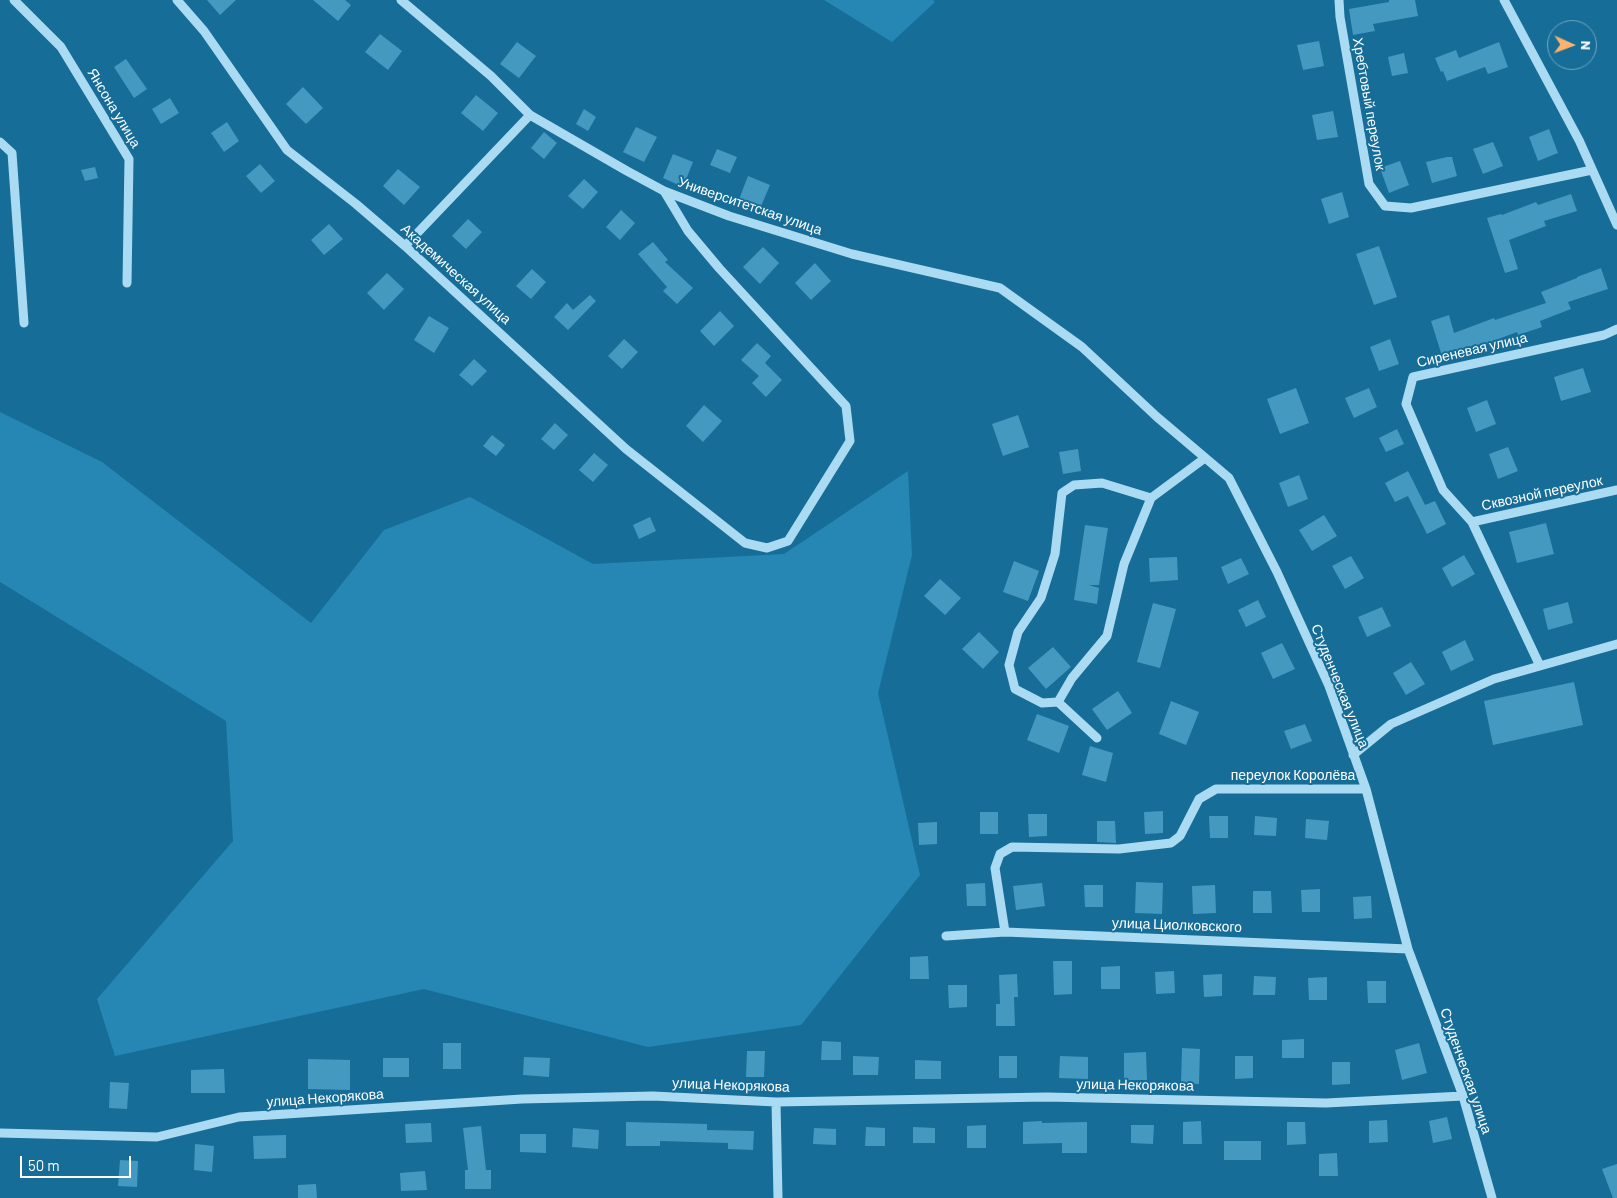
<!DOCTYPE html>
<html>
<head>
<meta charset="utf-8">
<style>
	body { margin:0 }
	#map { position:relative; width:1617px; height:1198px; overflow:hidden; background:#166d98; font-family:Barlow,sans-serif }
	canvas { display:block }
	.north { position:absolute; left:1547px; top:20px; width:50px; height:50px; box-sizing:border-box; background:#166d98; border:1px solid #73a7c1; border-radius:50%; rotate:92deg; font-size:14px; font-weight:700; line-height:20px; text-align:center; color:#fff }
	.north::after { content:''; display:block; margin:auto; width:18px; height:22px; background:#ffb26b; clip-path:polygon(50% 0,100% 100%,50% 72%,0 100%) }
	.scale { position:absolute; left:20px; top:1156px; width:111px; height:22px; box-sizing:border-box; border:2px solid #fff; border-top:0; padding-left:6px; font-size:15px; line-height:18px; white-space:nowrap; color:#fff; -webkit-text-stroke:4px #166d98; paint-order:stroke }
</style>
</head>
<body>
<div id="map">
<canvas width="1617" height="1198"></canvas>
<div class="north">N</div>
<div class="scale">50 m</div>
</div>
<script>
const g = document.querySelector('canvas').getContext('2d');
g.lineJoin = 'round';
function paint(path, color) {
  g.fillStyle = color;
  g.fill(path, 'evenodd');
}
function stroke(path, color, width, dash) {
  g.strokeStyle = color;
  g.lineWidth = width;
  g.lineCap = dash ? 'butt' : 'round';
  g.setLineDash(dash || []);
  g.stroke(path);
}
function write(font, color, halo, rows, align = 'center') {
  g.font = font + ' Barlow,sans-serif';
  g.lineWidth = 4;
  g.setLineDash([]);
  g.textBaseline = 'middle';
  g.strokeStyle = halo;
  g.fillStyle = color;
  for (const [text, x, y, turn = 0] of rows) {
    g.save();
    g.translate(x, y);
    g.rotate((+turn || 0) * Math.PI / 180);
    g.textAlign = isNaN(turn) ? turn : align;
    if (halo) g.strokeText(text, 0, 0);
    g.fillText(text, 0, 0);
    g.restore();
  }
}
paint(new Path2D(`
	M824,0H933L935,2L892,42Z
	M0,412L102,462L311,623L384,530L470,497L593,564L784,554L908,471L912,555L878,693L920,875L801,1025L648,1047L424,989L115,1056L97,999L233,841L226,721L0,582Z`), '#2687b5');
paint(new Path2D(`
	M207,0H236L220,15Z
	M313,0H345L351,5L338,21Z
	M1389,0H1415L1418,16L1373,24L1375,31L1353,35L1349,9L1389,2Z
	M380,34L402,51L388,70L365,52Z
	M1319,41L1324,66L1303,70L1297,45Z
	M517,42L536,56L519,78L500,64Z
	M1499,42L1508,67L1488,74L1485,67L1447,81L1443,71L1441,72L1435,58L1456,50L1459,58Z
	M1404,53L1408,73L1392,76L1388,57Z
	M126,59L147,89L134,98L114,67Z
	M303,87L323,108L306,124L286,104Z
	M476,95L498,113L483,131L461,113Z
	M170,98L179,113L161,124L152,109Z
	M584,109L596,117L588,131L576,124Z
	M1333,111L1338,137L1317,140L1312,115Z
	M227,122L239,141L224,152L211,133Z
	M636,127L657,137L644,162L623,152Z
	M1549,129L1558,153L1538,161L1529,137Z
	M544,132L557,143L544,159L531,148Z
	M1493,142L1503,166L1483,174L1473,149Z
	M717,149L737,157L730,173L710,165Z
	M673,154L693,162L683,187L663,178Z
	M1447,157H1452L1457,176L1432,183L1426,162Z
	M1400,161L1409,185L1389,193L1380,168Z
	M260,164L275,181L261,193L246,176Z
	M95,167L98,178L85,181L81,170Z
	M398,169L420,187L404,205L383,186Z
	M748,176L770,185L759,211L738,202Z
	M584,179L598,192L583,209L568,196Z
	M1342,192L1349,217L1329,224L1321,199Z
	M1571,194L1577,211L1544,221L1546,226L1509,240L1518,269L1505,273L1487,218L1501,214L1502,215L1536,202L1538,205Z
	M621,210L635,223L620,240L606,227Z
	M468,219L482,232L466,249L452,236Z
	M329,224L343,239L324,255L311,240Z
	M653,242L668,260L665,262L693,288L677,304L663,291L667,287L638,254Z
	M1379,246L1397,297L1374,305L1356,254Z
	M763,247L779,263L760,284L743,267Z
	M815,263L831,281L811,300L795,283Z
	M1601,268L1608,289L1568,302L1571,309L1540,321L1542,327L1518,335L1517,332L1477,347V345L1442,356L1431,321L1449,315L1454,333L1494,318L1495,320L1546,303L1541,292L1577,278V277Z
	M532,269L546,282L531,299L516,286Z
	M387,273L404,289L384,310L367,293Z
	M590,295L596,301L568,330L554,317L567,303L573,310Z
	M720,311L734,326L714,346L700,331Z
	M429,316L449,328L434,353L414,340Z
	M624,339L638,352L622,369L608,356Z
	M1390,339L1399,364L1379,371L1370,347Z
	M757,343L771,356L765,363L782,380L766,397L752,383L759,376L741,360Z
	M474,359L487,371L472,386L459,375Z
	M1583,368L1591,392L1561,401L1554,377Z
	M1296,388L1309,423L1280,434L1267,399Z
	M1369,388L1377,407L1354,418L1345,398Z
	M1487,400L1496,424L1476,432L1467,408Z
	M704,405L722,421L703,442L686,426Z
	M1018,415L1029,447L1003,456L992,424Z
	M555,423L568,435L554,450L541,439Z
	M1397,429L1404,444L1386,452L1379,438Z
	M492,435L505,445L496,456L483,446Z
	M1508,447L1518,471L1498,479L1489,454Z
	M1078,449L1081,471L1063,474L1059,452Z
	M594,453L608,465L593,482L579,470Z
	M1408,471L1425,505L1435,501L1446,524L1427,534L1408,496L1395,502L1385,483Z
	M1299,475L1308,499L1288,507L1279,483Z
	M1324,515L1337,536L1312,551L1299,530Z
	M650,517L656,531L639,539L633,525Z
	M1546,523L1554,554L1517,563L1509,532Z
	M1085,525L1108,528L1099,585H1089L1099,588L1097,604L1074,600Z
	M1464,555L1475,574L1452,587L1442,568Z
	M1351,556L1364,578L1345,589L1332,566Z
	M1177,557L1178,580L1150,582L1149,558Z
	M1241,558L1249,574L1228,584L1221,567Z
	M1014,561L1039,571L1028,601L1003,592Z
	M940,579L961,598L945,615L924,596Z
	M1258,600L1266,617L1246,627L1238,610Z
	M1568,602L1573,623L1548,630L1543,609Z
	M1153,603L1176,609L1160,668L1137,662Z
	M1382,607L1391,626L1367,637L1358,617Z
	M979,632L999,652L983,669L962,649Z
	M1465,640L1474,660L1451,671L1442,652Z
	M1282,643L1295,669L1273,679L1261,653Z
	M1053,647L1071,667L1046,689L1028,668Z
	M1411,662L1425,684L1406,695L1393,673Z
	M1574,682L1583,725L1493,745L1484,701Z
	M1118,691L1132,713L1107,730L1092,709Z
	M1171,701L1199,712L1186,745L1159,734Z
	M1037,714L1069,726L1059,753L1027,740Z
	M1305,724L1312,741L1291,749L1284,731Z
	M1090,746L1113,753L1106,782L1082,775Z
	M1163,811V833L1145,834L1144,812Z
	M980,812H998V834H980Z
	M1028,814H1047V836L1029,837Z
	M1209,816H1228V838H1210Z
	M1255,816L1277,818L1276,836L1254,835Z
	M1306,819L1329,821L1327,840L1305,838Z
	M1097,821H1115L1116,843L1097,842Z
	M937,822V844L919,845L918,823Z
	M1136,882L1163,883L1162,914L1135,913Z
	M985,883L986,906H967L966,884Z
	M1042,883L1045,906L1016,910L1013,886Z
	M1084,885H1103V907H1085Z
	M1215,885L1216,913L1193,914L1192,886Z
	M1320,889V912H1302L1301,890Z
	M1253,891H1271L1272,913H1253Z
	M1371,896L1372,918L1354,919L1353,897Z
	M928,956L929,979H910V957Z
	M1053,961H1072V994L1054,995Z
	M1120,966V989H1101V967Z
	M1174,971L1175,993L1156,994L1155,972Z
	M1017,974L1018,997H1014L1015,1026H996V1004H1000L999,975Z
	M1222,974V996L1204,997L1203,975Z
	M1254,976L1276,977L1275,995H1253Z
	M1327,977V1000H1309L1308,978Z
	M1367,981H1386V1003H1368Z
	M948,985H967V1007L949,1008Z
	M1304,1039V1058H1282V1040Z
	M822,1041L841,1042V1060H821Z
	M443,1043H461V1069H443Z
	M1419,1043L1427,1073L1402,1080L1395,1050Z
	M1182,1048L1200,1049L1199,1084L1181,1083Z
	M747,1051H765L764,1077H746Z
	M1146,1052L1147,1080H1124V1053Z
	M853,1056L879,1057L878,1075H853Z
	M999,1056H1017V1078H999Z
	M1060,1056L1088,1057V1079L1059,1078Z
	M1235,1056H1253V1078L1235,1079Z
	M524,1057L550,1058L549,1077L523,1075Z
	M383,1058H409V1077H383Z
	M308,1059L350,1060V1090L308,1089Z
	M915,1060L941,1061V1079H915Z
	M1332,1062H1350V1084L1332,1085Z
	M224,1069L225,1093H191V1070Z
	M110,1082L129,1083L127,1109L109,1108Z
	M1447,1117L1452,1139L1433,1143L1429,1121Z
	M1387,1120L1388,1142L1369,1143V1121Z
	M1042,1121V1123L1087,1122V1153H1062V1143L1023,1144V1122Z
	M1201,1121L1202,1144H1183V1122Z
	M626,1122L707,1124V1130L754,1131L753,1150L728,1149V1143L660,1141V1146H626Z
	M1287,1122H1305L1306,1144L1287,1145Z
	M431,1123L432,1142L406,1143L405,1124Z
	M986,1125V1148H967V1126Z
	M1131,1125H1154L1153,1144L1131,1143Z
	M481,1126L486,1170H491V1189H465V1170H468L463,1128Z
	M866,1127L885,1128V1146H865Z
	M913,1127L935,1128V1143H913Z
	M573,1128L599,1130L598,1149L572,1147Z
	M814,1128L836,1129V1145L813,1144Z
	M520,1134H546V1153L520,1152Z
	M286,1135V1158L254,1159L253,1136Z
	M1224,1141H1261V1160H1224Z
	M195,1144L214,1146L212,1172L194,1170Z
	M1337,1153L1338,1176H1319V1154Z
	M120,1160L138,1161L137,1187L118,1186Z
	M1617,1164V1198H1613L1602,1169Z
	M425,1171L427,1190L401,1191L400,1173Z
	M316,1184L317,1198H298V1185Z`), '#4499c1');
stroke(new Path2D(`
	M14,0L61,47L129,159L127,283
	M177,0L204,31L287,150L356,204L405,246L626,449L745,543L767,548L788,541L850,441L846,406L719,268L688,231L664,191
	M401,0L491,76L530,115L627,171L664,191L729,216L852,254L1000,288L1082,347L1157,417L1229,478L1277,572L1329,686L1366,789L1408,949L1463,1096L1492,1198
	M1339,0L1340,17L1369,184L1385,206L1411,208L1592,170
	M1504,0L1579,140L1617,225
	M0,142L12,153L24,323
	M405,246L530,115
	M1472,522L1617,490
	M1540,666L1472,522L1443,490L1406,404L1413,377L1604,335L1617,329
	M1058,702L1072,678L1107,636L1124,564L1151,498
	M1097,738L1058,702L1042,703L1015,689L1009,665L1018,632L1041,598L1055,554L1062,493L1074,485L1102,483L1151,498L1205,458
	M1353,755L1391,724L1494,679L1617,644
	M1005,932L995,868L1000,854L1012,847L1119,849L1171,843L1180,836L1199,799L1216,789H1366
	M946,936L1005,932L1408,949
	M776,1102L778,1198
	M0,1133L157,1137L239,1117L522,1099L653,1096L776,1102L1046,1097L1326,1103L1463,1096`), '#aadbf2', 9);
write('14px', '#fff', '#166d98', [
	["Хребтовый переулок",1369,104,80],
	["Янсона улица",114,108,59],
	["Университетская улица",750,206,19],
	["Академическая улица",456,274,42],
	["Сиреневая улица",1472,350,-13],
	["Сквозной переулок",1542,493,-12],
	["Студенческая улица",1340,686,68],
	["переулок Королёва",1293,775],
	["улица Циолковского",1177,925,2],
	["Студенческая улица",1466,1071,71],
	["улица Некорякова",731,1085,2],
	["улица Некорякова",1135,1085,1],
	["улица Некорякова",325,1098,-4]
]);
</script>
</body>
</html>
